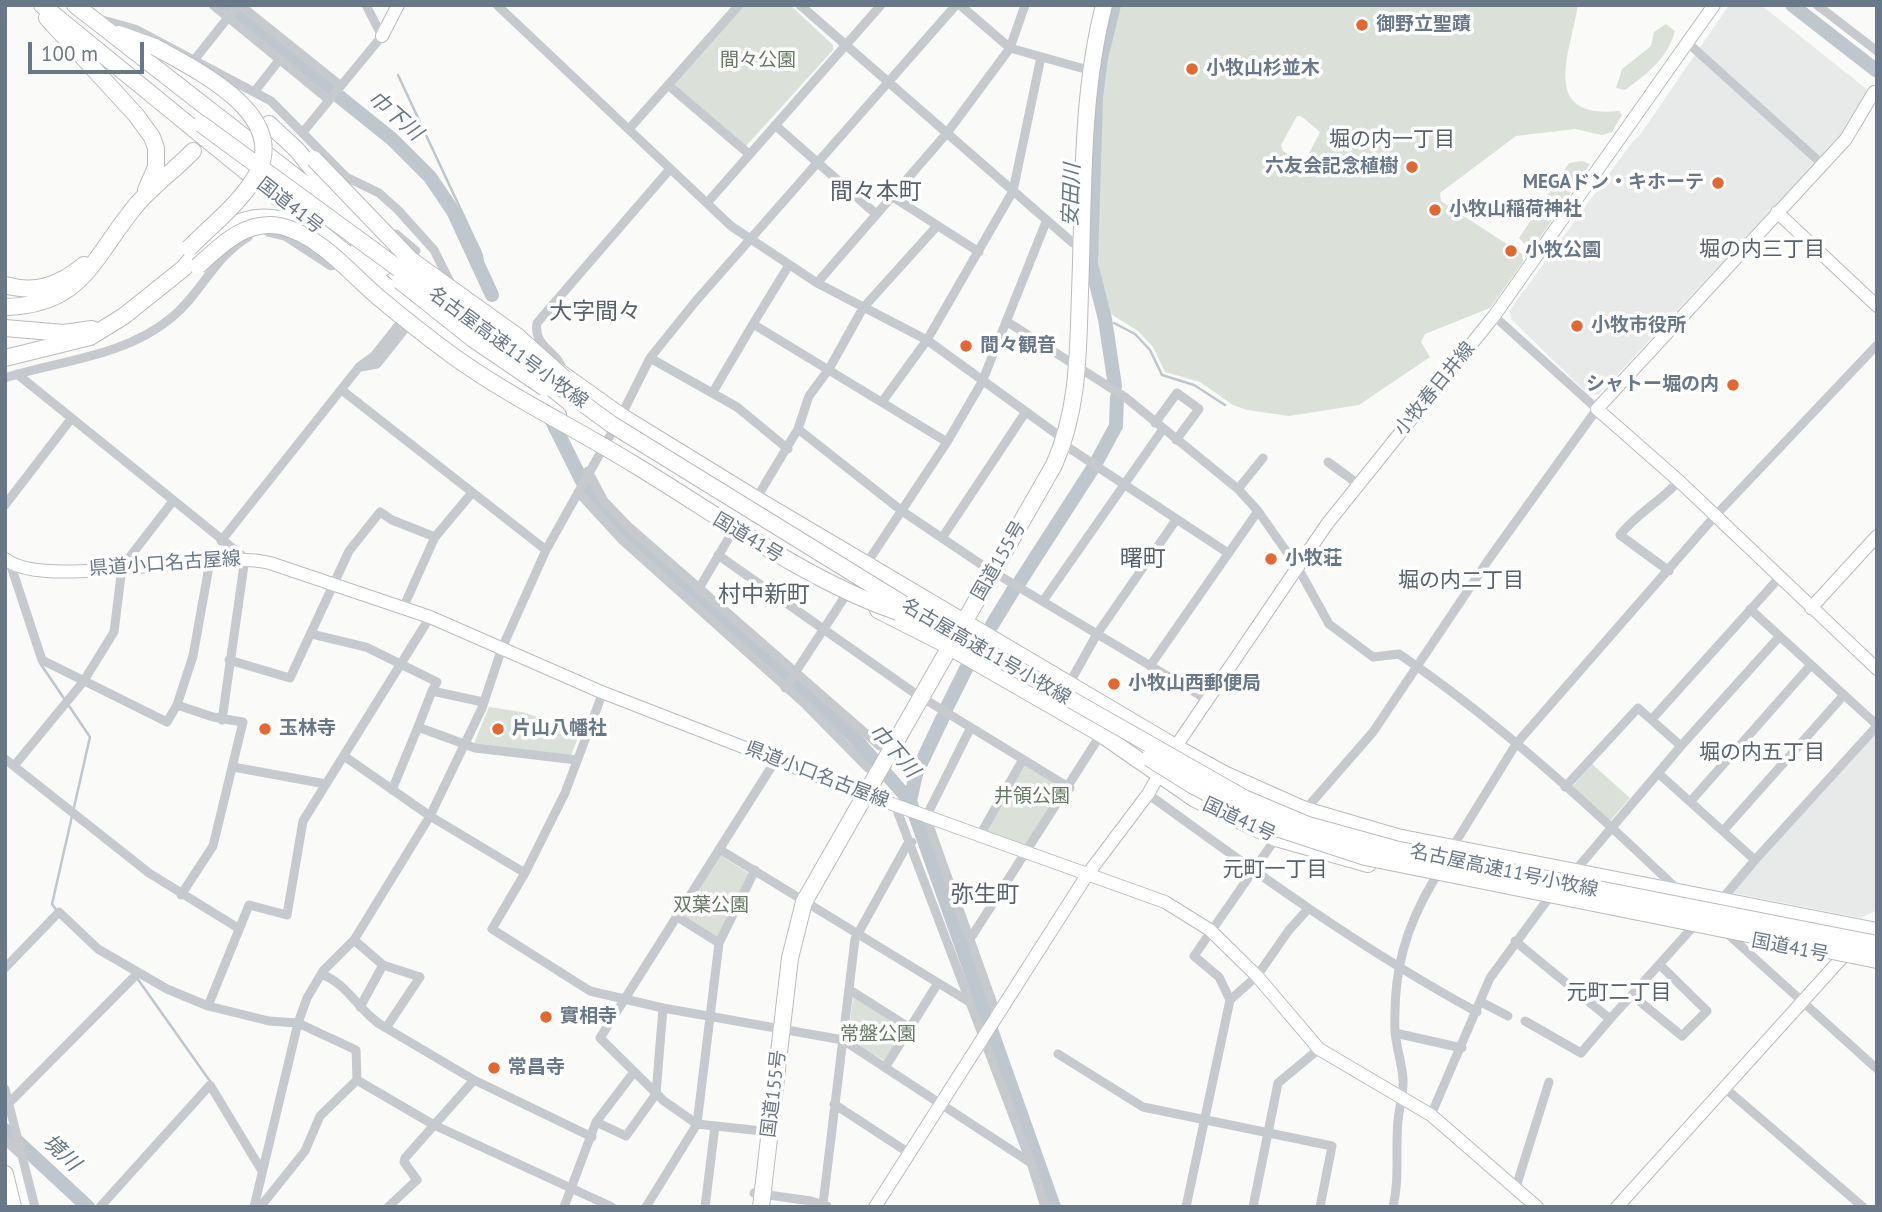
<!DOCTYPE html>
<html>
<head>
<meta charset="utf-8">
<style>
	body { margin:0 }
	#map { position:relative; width:1882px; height:1212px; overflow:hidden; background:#fafaf8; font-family:"PT Sans",sans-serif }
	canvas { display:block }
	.frame { position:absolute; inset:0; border:7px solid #697888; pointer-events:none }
	.scale { position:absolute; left:28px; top:42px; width:116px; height:32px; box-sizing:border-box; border:4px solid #697888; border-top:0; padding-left:9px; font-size:21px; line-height:24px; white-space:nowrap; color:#697888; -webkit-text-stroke:5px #fff; paint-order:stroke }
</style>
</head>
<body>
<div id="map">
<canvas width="1882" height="1212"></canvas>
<div class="frame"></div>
<div class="scale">100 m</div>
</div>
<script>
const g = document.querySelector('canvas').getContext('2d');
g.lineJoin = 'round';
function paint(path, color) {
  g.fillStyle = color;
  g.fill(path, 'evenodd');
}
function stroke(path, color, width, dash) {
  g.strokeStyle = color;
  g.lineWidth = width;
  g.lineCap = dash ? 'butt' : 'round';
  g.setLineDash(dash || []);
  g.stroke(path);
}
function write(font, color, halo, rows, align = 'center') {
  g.font = font + ' "PT Sans","Noto Sans JP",sans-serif';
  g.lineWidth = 7;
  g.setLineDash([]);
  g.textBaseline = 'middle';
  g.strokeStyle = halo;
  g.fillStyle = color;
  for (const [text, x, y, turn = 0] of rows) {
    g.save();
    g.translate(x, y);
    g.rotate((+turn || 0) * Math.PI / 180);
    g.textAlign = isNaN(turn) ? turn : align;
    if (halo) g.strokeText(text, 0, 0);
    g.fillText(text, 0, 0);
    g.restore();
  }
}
paint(new Path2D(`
	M1729,5H1761L1869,91L1842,135L1599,394L1589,395L1511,319L1510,310L1633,141L1640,135Z
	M1877,730V910L1861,918L1733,893L1732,890Z`), '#e8e9e9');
paint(new Path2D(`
	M743,5H790L833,45V50L747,145L743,146L675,87L673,81Z
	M1120,5H1578C1570,54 1539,119 1619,111L1622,115L1612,132L1602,135L1575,129L1516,136L1440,193L1441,201L1522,254L1523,262L1490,308L1425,334L1421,342L1430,357L1359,405L1289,416L1247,410L1233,405L1200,382L1165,372L1153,347L1138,331L1111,314L1096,262L1098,157L1102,79ZM1297,116H1301L1320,132L1306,159L1299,160L1283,151L1281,145Z
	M1666,24L1675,31C1668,58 1647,74 1625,90L1616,88L1622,69L1651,46L1654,32Z
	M1582,161L1590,164L1531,251L1519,238L1569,163Z
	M489,707L522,712L581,730L570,758L473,746Z
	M1022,761L1070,788L1027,853L980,835Z
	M1592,764L1630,798L1610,821L1572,787Z
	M720,855L750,874L718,939L680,916Z
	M853,996L903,1029L885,1061L848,1040Z`), '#dbe1d9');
stroke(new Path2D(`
	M398,75L482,255L484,277
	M1114,323L1135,334L1150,350L1162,375L1194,385L1225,405
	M40,663L90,737L52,904L57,911
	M137,978L212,1084`), '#bec7cd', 2.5);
stroke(new Path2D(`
	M225,5L392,139L430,177L453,211L492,295
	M1114,5L1101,58L1096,97L1091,264L1105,319L1115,386
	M1792,5L1877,71
	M552,421L582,481L617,523L703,604L852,735L910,801L1054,1207
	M1097,461L1116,426L1117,397
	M1019,583L1093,468
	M992,625L1014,589
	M946,709L967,667
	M910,801L916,774L943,717
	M5,1130L88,1207`), '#bec7cd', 14);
const secondary = new Path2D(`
	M382,36L398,5
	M1874,92L1846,139L1597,409L1679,481L1877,669
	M1777,212L1877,306
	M5,559C46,592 210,548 270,563L430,617L599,691L856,791L1165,902L1210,930L1257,976L1319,1049L1431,1115L1537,1207
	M1811,608L1877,536
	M1172,752L1327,524L1494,316L1714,5
	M875,1207L1087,875L1148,794L1163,768
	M1617,1207L1849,950`);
const highway = new Path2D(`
	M42,5L418,312L502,370L558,415
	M75,5L410,266
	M47,18L136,115L152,137L156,148V167L146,190
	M119,34L155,47
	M269,124L297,150L347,212
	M359,247L383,268
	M5,285C36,294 60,285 84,265
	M5,307C85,305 93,256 138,203C155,184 176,169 193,151
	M5,328L64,333L92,329
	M5,358L90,337L124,316L184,268C213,231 250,204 296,225
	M554,368L621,416L756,499L1175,747L1224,774L1305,810L1397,837L1877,931
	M878,610L941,642L1101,734L1195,799L1276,838L1368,864
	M5,1174L13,1207
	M761,1207L790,958L804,902L1054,465C1079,409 1078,352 1080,292C1084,196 1080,99 1104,5`);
stroke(secondary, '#b8bdc2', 14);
stroke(highway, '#b9bcbf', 18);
stroke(new Path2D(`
	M213,5L329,100
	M240,5L341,86
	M497,5L731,226L817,283L927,340L1058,435
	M800,5L1073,243
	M960,5L1010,48L1081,68
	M1817,5L1877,51
	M99,19L135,29L271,101L346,177L379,193L398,210L434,250L452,286
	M1688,43L1822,164
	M195,59L238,5
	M668,85L749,154
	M255,91L280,59
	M775,125L876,214
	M629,129L739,5
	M303,132L382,36L366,5
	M893,197L979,252
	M707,203L881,5
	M268,232L285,236L331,266L343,263
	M396,234L416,251
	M789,265L753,324L947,442
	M817,283L947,133L1010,48L1025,5
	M1006,321L1125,397L1238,489L1258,511L1298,568L1329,624L1373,657L1399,654C1499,722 1590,806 1677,889
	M650,358L737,407L788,449
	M361,367L377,364L412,320
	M17,374L245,558L222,720
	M565,376C559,349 533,349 537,323L670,169
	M5,378C61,360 124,357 171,318C201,294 214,257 248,237
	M343,391L546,550
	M713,392L753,324
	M882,402L927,340L1013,191L1041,57
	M1155,423L1177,393L1199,409L1176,440
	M798,429L809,396L829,369L863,308L937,226
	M1060,442L1228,553
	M1328,462L1358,484
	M588,471L604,501L629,527L880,746
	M1238,489L1263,458
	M578,492L622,540L806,705L868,768
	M756,499L798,429L902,511L985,567L1206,699
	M5,505L71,419
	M942,538L1025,413
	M221,541L359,367L374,356L405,317
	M718,555L913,692L1070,788
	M10,563L42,660L167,722L177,705L213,717L243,722L213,846L181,895
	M867,563L947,442L982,382L1046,222
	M1669,571L1620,535C1637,513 1660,502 1679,481
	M698,590L733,531
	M1043,601L1163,429
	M403,608L435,537L471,494
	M1750,609L1877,725
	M312,634L366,647L437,682L432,691L483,702
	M229,660L290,678L349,551L380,512L392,520L435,537
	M1150,666L1258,511
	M1069,684L1097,634L1176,520
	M785,688L846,595
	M432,691L418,727L475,748L577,760
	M603,692L565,793L525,873L492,929L590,991L663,1008L843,1040L1031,1163L1045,1207
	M177,705L193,656L210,561
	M1652,719L1779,578
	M970,729L926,817L997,1015
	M344,756L430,816L525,873
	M5,759L149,873L238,928
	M14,766L83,682L114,632L122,567L173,501
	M233,767L326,784
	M1658,773L1755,860L1877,726
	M1565,787L1638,708L1681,746
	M392,790L418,727
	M1148,794C1255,872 1361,949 1477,1012
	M1690,802L1810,666
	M895,805L1031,1163
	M1305,810L1373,732L1489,559L1597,409L1494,316
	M1723,831L1843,696
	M980,835L1022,761
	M1452,848L1516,744L1715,516L1877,345
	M719,849L971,1003
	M1575,871L1681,746L1779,637
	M1722,899L1755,860
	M676,916L719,943
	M972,936L1101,734
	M1731,937L1877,1069
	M1515,941L1610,1019L1581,1053L1525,1021
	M5,968L59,912L98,949L167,989L208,1006L269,1021L298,1023L356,1050L357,1080L434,1125L612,1207
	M321,974C349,984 360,1014 386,1028L420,977L383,965L354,940
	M850,990L910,1028
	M1633,996L1682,1036L1707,1011L1660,965
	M1230,1000L1219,977L1194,956L1276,838
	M1481,1002L1508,1016
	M208,1006L249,905L287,915L303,821L430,617
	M360,1007L383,965
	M1610,1019L1693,927
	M386,1028L474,1080L592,1137
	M1395,1033L1462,1048
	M1058,1054L1143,1107L1332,1146L1320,1207
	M886,1066L938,983
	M5,1089L35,1207
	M1726,1089L1863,1207
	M9,1103L137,974
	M834,1104L909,1153
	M1431,1115L1490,978L1548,899
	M596,1122L626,1136L656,1094L663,1008
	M762,1131L697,1124L664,1101L600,1038L777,758
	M5,1140L19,1153
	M1516,1187L1549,1082
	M754,1193L811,1201L827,1206
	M823,1204L855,939L907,845L912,842
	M261,1206L305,1151L320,1116L357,1080
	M100,1207L210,1085L262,1171
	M254,1207L298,1023L307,998L323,971L354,940L430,816L482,708L502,648L546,550L621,416L650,358L695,302L956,5
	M388,1207L417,1180L404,1162L405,1158L474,1080
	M564,1207L596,1122L634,1072
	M646,1207L697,1124L719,943L755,870
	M705,1207L715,1126
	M1186,1207L1230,1000L1257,976L1289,930L1308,909
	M1253,1207L1278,1083L1319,1049
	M1393,1207C1400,1178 1395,1150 1398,1121C1399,1107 1404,1094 1403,1079C1402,1063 1396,1047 1395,1031C1393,971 1405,928 1435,878`), '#c6c9cd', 9);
stroke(secondary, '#fff', 12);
stroke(highway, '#fff', 16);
const highwayBridge = new Path2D(`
	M155,47C196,70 287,113 258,172C243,201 212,225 189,248
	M201,124L611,424L903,604L1244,798L1308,825L1395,849L1877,944
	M314,159L411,260L517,336L564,378
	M198,266C220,246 246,219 280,226C318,234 349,272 378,297C402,317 427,337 453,356C510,397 575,428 635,465C716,514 809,582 898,612
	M400,281L473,339L545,388
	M1149,758L1192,785L1270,826L1365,857L1877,960`);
stroke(highwayBridge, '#b9bcbf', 18, []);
stroke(highwayBridge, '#fff', 16);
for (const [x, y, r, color] of [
	[1362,25,7,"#e16931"],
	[1192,69,7,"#e16931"],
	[1412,167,7,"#e16931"],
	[1718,183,7,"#e16931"],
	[1435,210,7,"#e16931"],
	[1511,251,7,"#e16931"],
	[1577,326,7,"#e16931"],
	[966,346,7,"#e16931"],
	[1733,385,7,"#e16931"],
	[1271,559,7,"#e16931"],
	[1114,684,7,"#e16931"],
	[265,729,7,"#e16931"],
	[498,729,7,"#e16931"],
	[546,1017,7,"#e16931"],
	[494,1068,7,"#e16931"]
]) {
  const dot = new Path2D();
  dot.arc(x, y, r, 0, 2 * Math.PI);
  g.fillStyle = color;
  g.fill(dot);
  stroke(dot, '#fff', 2.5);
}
write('bold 19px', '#697888', '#fff', [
	["御野立聖蹟",1376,25],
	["小牧山杉並木",1206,69],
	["六友会記念植樹",1398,167,"right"],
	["MEGAドン・キホーテ",1704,183,"right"],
	["小牧山稲荷神社",1449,210],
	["小牧公園",1525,251],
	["小牧市役所",1591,326],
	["間々観音",980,346],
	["シャトー堀の内",1719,385,"right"],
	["小牧荘",1285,559],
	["小牧山西郵便局",1128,684],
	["玉林寺",279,729],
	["片山八幡社",512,729],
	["實相寺",560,1017],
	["常昌寺",508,1068]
], 'left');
write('19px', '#667a64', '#fff', [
	["間々公園",758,61],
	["井領公園",1032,797],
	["双葉公園",711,906],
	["常盤公園",878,1035]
]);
write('19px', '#697888', '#fff', [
	["国道41号",290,206,38],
	["名古屋高速11号小牧線",508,348,36],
	["小牧春日井線",1435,389,-51],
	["国道41号",748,538,31],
	["国道155号",999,561,-60],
	["県道小口名古屋線",165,564,-4],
	["名古屋高速11号小牧線",986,652,30],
	["県道小口名古屋線",817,775,21],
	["国道41号",1239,820,25],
	["名古屋高速11号小牧線",1504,871,12],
	["国道41号",1790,948,11],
	["国道155号",774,1094,-83]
]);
write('italic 21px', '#657883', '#fff', [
	["巾下川",395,116,41],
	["安田川",1072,195,-88],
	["巾下川",894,751,49],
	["境川",61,1153,43]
]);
write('21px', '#57626d', '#fff', [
	["堀の内一丁目",1392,140],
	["堀の内三丁目",1762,250],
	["堀の内二丁目",1461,581],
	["堀の内五丁目",1762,753],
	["元町一丁目",1275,870],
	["元町二丁目",1619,993]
]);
write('23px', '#57626d', '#fff', [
	["間々本町",876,192],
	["大字間々",595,312],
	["曙町",1143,559],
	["村中新町",764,595],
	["弥生町",985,895]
]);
</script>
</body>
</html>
